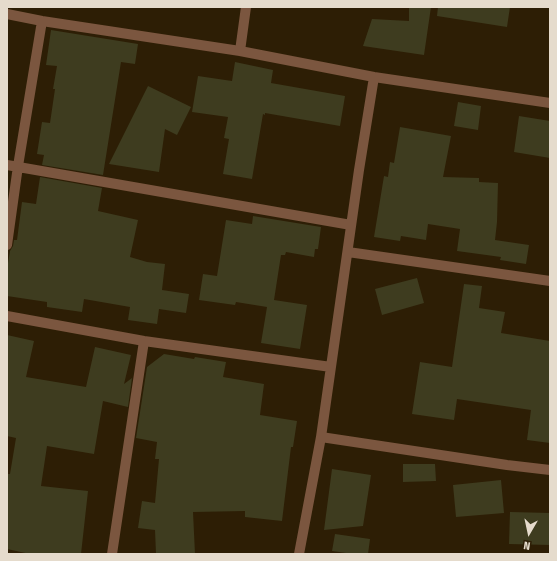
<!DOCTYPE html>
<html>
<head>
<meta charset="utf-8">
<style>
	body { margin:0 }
	#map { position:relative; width:557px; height:561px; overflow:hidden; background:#2d1e05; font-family:"Fira Sans Condensed",sans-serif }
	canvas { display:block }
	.frame { position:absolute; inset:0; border:8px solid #e5dbcc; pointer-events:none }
	.north { position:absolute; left:509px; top:513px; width:40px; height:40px; -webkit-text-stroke:3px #2d1e05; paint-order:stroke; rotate:189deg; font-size:11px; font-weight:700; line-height:16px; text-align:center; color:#e5dbcc }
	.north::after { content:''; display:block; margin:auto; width:14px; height:18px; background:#e5dbcc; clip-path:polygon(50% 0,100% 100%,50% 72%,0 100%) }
</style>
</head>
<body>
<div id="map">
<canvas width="557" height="561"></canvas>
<div class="frame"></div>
<div class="north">N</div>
</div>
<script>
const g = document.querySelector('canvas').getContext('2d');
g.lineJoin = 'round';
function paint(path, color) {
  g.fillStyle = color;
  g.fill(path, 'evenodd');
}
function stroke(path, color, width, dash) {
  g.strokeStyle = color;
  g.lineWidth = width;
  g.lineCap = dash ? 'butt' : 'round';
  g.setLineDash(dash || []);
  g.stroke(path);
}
paint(new Path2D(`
	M409,7H431L424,55L363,46L372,19L409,21Z
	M438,7H510L507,27L437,16Z
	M51,30L138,44L135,64L121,62L103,175L42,165L44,155L37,154L42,122L50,123L55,89H53L57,66L46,65Z
	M235,62L273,70L271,83L345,96L340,126L265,113V115L263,114L252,179L223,174L229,139L224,138L228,117L192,112L198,76L232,81Z
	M148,86L191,107L177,135L165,129L159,172L109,164Z
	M458,102L481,106L478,130L454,126Z
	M519,116L550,121V158L514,152Z
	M400,127L451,136L443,177L479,178V182L498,183L497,222L495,240L529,245L526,264L500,260L501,257L457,251L460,229L428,224L426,240L401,236L400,241L374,237L384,176L388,177L390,162L394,163Z
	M40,177L102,188L98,211L138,220L130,257L147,262L165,264L162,290L189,294L186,313L159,309L157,324L128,320L130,307L84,299L82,312L47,307V302L7,296V269L10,251L13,246L14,240H17L22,202L36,204Z
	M253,216L321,227L318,249H315L314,257L286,252L285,255H281L274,300L307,305L300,349L261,343L267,307L236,302L235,305L199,300L203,274L217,276L226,220L252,224Z
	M417,278L424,303L382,315L375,289Z
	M464,284L482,286L479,308L505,312L501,333L550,341V443L527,440L531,410L457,399L454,420L412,414L420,362L452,367Z
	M7,335L34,341L26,377L86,387L95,347L131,355L124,384L132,378L128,407L103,401L94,454L47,446L41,486L88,491L81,554H30L7,549V474H10L16,438L7,436Z
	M164,354L194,359L195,357L226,362L223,377L264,384L260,415L297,421L293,447H291L282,521L245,517V511L193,512L195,554H156L155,530L138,528L142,501L155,503L159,459H155L157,442L136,438L147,367Z
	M403,464H435L436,481L403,482Z
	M332,469L371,475L363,526L324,530Z
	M501,480L504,513L456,517L453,485Z
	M510,512L550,513V545L509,544Z
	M335,534L370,539L368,554H353L332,551Z`), '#3e3c1f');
stroke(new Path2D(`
	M7,14L42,21L240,51L374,77L550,103
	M240,51L246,7
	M7,165L351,225
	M7,245L18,166L42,21
	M348,252L550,281
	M7,316L144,341L331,367
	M321,437L507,465L550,470
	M112,554L144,341
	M299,554L321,437L359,170L374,77`), '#7b563f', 10);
</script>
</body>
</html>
